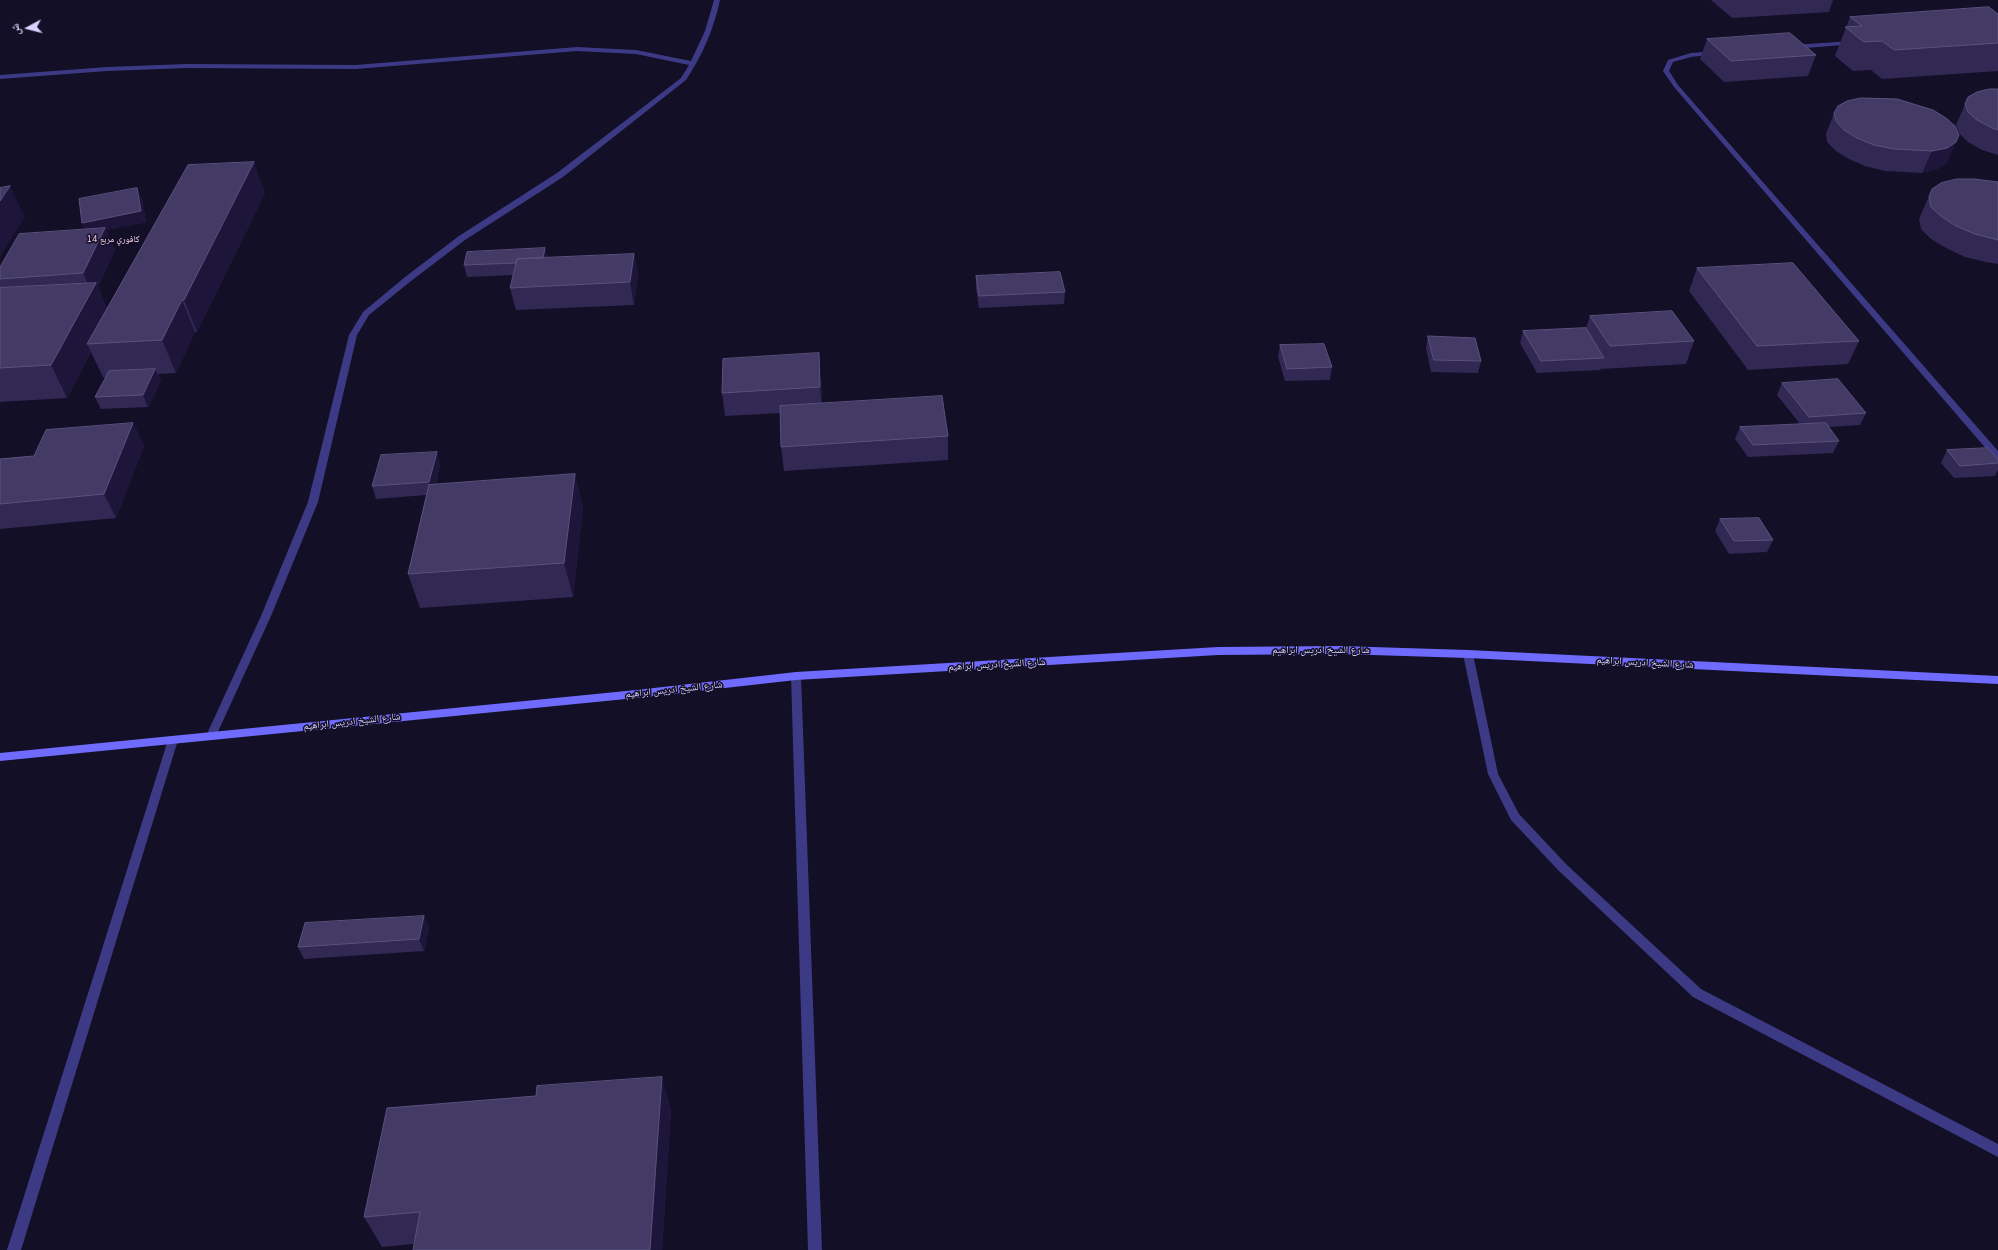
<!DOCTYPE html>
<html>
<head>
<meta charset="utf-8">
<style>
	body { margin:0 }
	#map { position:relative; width:1998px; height:1250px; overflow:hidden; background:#130f26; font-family:"Nunito Sans","Noto Naskh Arabic",sans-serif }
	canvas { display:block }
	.north { position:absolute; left:8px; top:8px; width:40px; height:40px; -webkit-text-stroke:3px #130f26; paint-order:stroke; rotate:263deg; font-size:11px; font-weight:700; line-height:16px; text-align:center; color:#d9d4ff }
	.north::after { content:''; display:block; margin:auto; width:14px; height:18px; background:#d9d4ff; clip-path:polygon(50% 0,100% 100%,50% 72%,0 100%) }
</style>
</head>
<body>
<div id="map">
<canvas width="1998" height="1250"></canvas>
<div class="north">ش</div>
</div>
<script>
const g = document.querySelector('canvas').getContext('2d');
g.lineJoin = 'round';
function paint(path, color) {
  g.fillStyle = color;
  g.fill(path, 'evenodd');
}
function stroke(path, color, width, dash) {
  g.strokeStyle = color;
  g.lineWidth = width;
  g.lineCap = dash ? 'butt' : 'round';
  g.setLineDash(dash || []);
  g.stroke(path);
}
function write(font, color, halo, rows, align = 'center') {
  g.font = font + ' "Nunito Sans","Noto Naskh Arabic",sans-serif';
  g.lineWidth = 3;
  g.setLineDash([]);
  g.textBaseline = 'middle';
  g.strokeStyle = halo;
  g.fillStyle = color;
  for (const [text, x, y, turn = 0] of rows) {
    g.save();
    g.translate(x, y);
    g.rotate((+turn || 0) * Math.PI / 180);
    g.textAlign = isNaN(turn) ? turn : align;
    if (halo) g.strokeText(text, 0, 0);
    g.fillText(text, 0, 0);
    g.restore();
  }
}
paint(new Path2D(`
	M714,0H720C714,29 702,56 686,80L563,177L465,240L411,281L369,315L357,335L318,502L271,616L216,736L215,739H207L206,736L261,616L308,502L349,335L363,312L405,277L459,236L557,173L681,78L689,65L636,54L577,51L356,69L187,68L107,71L0,79V75L107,67L187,64L356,65L577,47L636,50L691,61L705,31Z
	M1853,41L1855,42V44L1793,49L1790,47L1793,45Z
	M1715,51L1717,52V54L1691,57L1673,62L1669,71L1678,85L1998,451V460L1995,459L1674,87L1663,71L1668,60L1691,53Z
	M1468,650L1473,654L1498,774L1519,814L1567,865L1701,989L1998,1144V1157L1693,997L1559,871L1511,820L1488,774L1463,654Z
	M796,672L801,676L822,1250H808L791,676Z
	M173,736L177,737L178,740L21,1250H7L168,740L169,737Z`), '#3d3a85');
paint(new Path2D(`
	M1340,646L1468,650L1998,676V684L1468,658L1340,654L1218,655L796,680L636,698L0,761V753L636,690L796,672L1218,647Z`), '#6f6bff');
paint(new Path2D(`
	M1711,0H1833L1829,12L1732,18Z
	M1998,14V71L1882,79L1871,70L1853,71L1835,56L1850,17Z
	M1707,39L1816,55L1808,76L1724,82L1700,59Z
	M1998,89V155L1982,150L1968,142L1959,133L1956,125L1968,97Z
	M1834,113L1956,142L1946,164L1937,169L1922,173L1885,171L1865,166L1849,159L1836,151L1827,142L1826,134Z
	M1998,182V264L1986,262L1965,257L1946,248L1931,239L1921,229L1919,219L1932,189Z
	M137,188L142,199L146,222L106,230L115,250L98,287L107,308L265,193L197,332H195L176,373L158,374L161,381L148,407L101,409L95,397L106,377H103L91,352L67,398L0,402V267L85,230Z
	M634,254L638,276L634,305L516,310L510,288L513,275L467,277L464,265L547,258Z
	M1697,268L1859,341L1848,364L1748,370L1689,291Z
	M976,276L1065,292L1064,304L979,308L976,288Z
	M1590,316L1694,341L1686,364L1602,369L1601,367V370L1537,373L1520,343L1523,331L1586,328Z
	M1428,336L1481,361L1478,373L1431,372L1426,348Z
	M1280,345L1332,367L1330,380L1285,381L1278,357Z
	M821,376L822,403L948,436V460L784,471L781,447V413L725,416L722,393Z
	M1782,383L1866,413L1860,425L1829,427L1839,441L1833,453L1748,457L1735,439L1740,427L1800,424L1777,395Z
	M133,423L144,446L116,518L0,529V459L34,456Z
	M1947,450L1998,459V470L1995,476L1954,478L1941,463Z
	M440,464L436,484L575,474L583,508L573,597L420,608L408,574L426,495L376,499L372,486Z
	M1720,519L1773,540L1767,552L1729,554L1715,531Z
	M424,916L429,928L424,951L304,959L298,947Z
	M671,1109L662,1250H413L414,1244L382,1247L364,1217Z`), '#312854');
paint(new Path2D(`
	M1956,142L1946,164L1937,169L1922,173L1932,151Z
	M254,162L265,193L197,332L184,300Z
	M10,186L25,217L0,257V201Z
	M137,188L142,199L146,222L106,230L115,250L98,287L110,315L87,344L91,352L67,398L51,365L91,291L83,273L87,234L82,223Z
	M545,248L548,260L542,262Z
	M634,254L638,276L634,305L630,282Z
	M182,300L195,332L176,373L162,340Z
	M819,353L821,376L822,411L820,387Z
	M155,369L161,381L148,407L143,395Z
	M133,423L144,446L116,518L104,494Z
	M437,452L440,464L433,495L429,482Z
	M575,474L583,508L573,597L564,563Z
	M424,916L429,928L424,951L419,939Z
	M662,1077L671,1109L662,1250H650Z`), '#1d163a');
const building = new Path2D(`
	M1989,7L1998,14V43L1894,50L1882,41L1864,42L1845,27L1862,26L1850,17Z
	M1790,33L1816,55L1731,61L1707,39Z
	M1990,89H1998V130L1992,128L1977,120L1968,112L1965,104L1968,97L1977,92Z
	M1861,98L1897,99L1933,110L1946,118L1955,126L1959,135L1956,142L1947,148L1932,151L1894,149L1874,145L1857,138L1844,130L1836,121L1834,113L1838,106L1847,101Z
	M254,162L184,300H182L162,340L87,344L188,165Z
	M1957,179H1974L1998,182V240L1975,234L1956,226L1942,217L1931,207L1929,197L1932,189L1941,183Z
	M10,186L0,201V188Z
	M137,188L141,211L82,223L79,199Z
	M105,228L83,273L0,279V267L19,234Z
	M545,248L543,258L517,259L516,263L464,265L467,252Z
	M634,254L630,282L510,288L517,259Z
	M1793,263L1859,341L1757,346L1697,268Z
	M1060,272L1065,292L979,296L976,276Z
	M96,283L51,365L0,368V288Z
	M1672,311L1694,341L1610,346L1590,316Z
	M1586,328L1604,358L1541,361L1523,331Z
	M1428,336L1475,338L1481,361L1434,360Z
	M1324,344L1332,367L1287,369L1280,345Z
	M819,353L820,387L722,393L723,359Z
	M155,369L143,395L95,397L109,371Z
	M1838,379L1866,413L1809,417L1782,383Z
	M942,396L948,436L781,447L780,406Z
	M133,423L104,494L0,504V459L34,456L46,430Z
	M1826,423L1839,441L1753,445L1740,427Z
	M1988,448L1998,459V463L1960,466L1947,450Z
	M437,452L429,482L372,486L381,455Z
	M575,474L564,563L408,574L429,485Z
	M1759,518L1773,540L1734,541L1720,519Z
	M424,916L419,939L298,947L305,923Z
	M662,1077L650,1250H413L420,1212L364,1217L387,1108L536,1096L537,1086Z`);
paint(building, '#433a66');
stroke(building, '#5a527e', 1);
write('9px', '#ffd6f0', '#130f26', [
	["كافوري مربع 14",113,240]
]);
write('10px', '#d9d4ff', '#130f26', [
	["شارع الشيخ ادريس ابراهيم",1321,651],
	["شارع الشيخ ادريس ابراهيم",1645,663,3],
	["شارع الشيخ ادريس ابراهيم",997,665,-3],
	["شارع الشيخ ادريس ابراهيم",674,690,-6],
	["شارع الشيخ ادريس ابراهيم",352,722,-6]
]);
</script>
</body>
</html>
